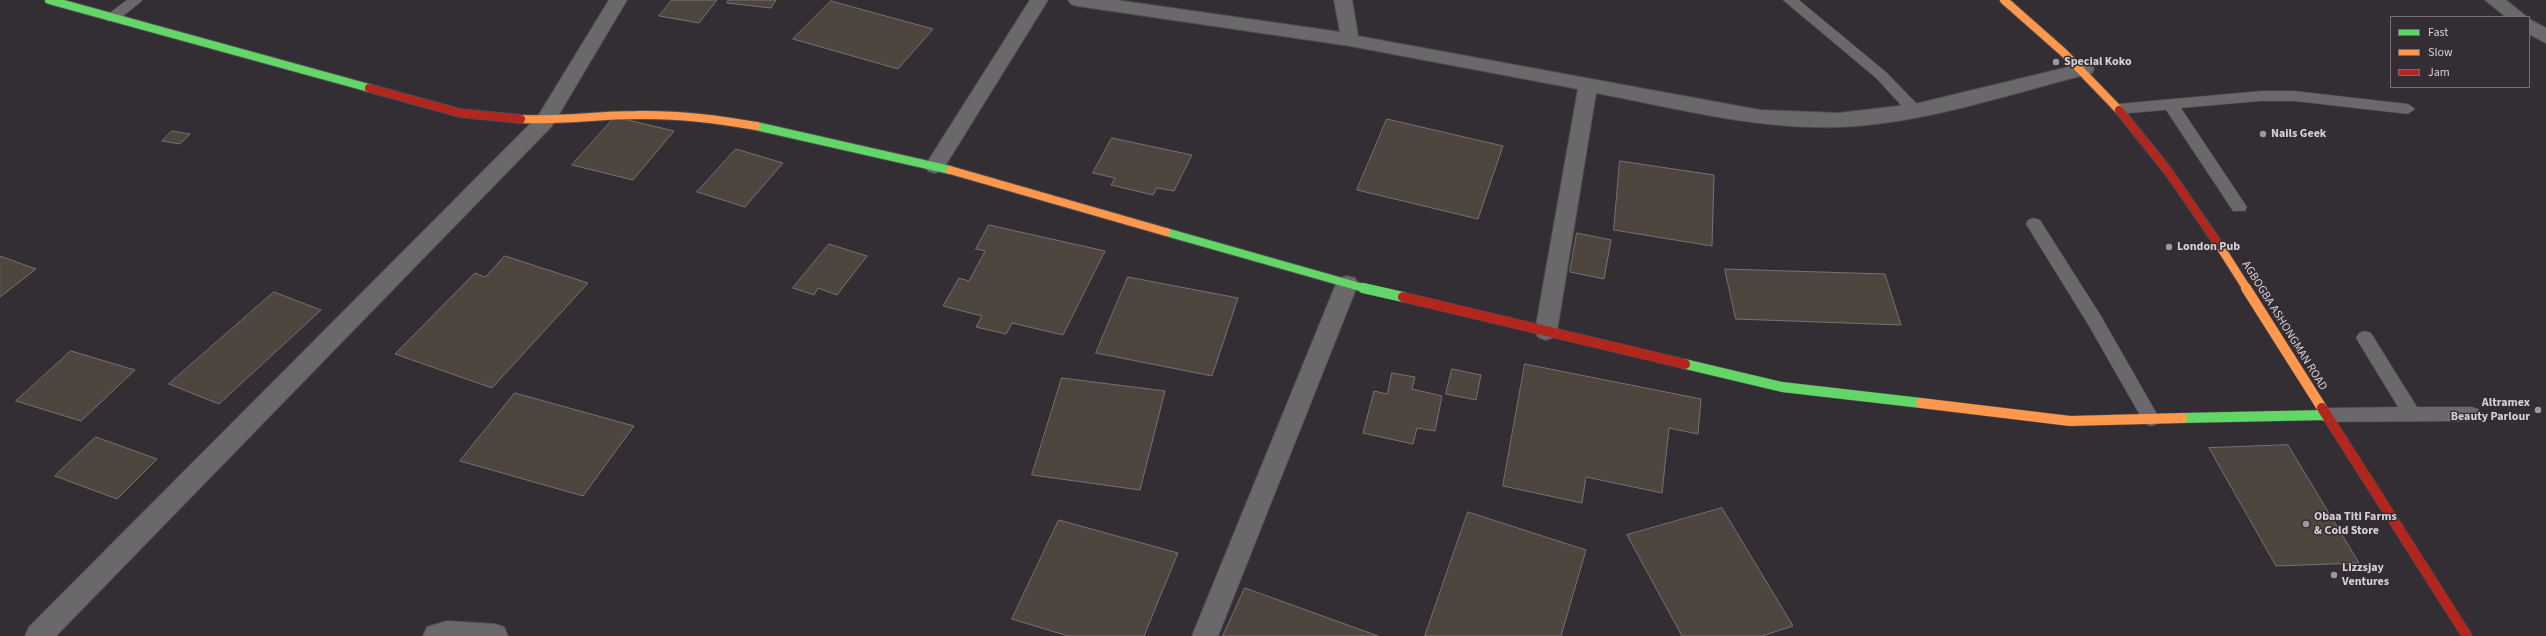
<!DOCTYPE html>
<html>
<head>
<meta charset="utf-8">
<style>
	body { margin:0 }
	#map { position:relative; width:2546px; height:636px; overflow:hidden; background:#332e33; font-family:"Source Sans 3",sans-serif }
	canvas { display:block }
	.legend { position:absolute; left:2390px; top:16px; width:140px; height:72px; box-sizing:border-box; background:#342d34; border:1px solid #756f75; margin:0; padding:5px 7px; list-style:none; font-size:12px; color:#d6d1d6 }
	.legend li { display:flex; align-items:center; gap:8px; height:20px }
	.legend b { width:20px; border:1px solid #756f75 }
</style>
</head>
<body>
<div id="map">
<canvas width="2546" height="636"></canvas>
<ul class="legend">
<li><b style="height:5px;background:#63d668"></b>Fast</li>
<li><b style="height:5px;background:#ff974d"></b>Slow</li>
<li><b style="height:5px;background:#b3261e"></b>Jam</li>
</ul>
</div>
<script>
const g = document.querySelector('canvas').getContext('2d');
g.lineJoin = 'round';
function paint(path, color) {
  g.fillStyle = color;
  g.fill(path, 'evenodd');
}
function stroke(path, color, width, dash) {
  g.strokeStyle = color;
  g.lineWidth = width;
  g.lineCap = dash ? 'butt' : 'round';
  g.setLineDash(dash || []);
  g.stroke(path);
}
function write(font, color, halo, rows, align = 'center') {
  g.font = font + ' "Source Sans 3",sans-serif';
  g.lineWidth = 3;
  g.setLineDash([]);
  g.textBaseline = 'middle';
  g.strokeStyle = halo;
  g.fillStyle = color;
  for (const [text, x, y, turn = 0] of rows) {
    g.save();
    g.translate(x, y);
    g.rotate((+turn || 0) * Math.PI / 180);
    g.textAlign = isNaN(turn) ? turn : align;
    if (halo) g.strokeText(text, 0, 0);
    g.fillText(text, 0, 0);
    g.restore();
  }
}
const building = new Path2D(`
	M672,0H717L699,23L659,16Z
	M729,0H776L771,8L727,3Z
	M831,1L933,29L898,69L793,39Z
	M615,117L674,131L633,180L572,165Z
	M1387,119L1503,146L1478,219L1357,190Z
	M172,131L190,134L180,144L162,141Z
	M1112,138L1192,155L1174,191L1157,188L1153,195L1111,185L1115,178L1093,173Z
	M736,149L783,163L745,207L697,192Z
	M1620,161L1714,175L1712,246L1614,230Z
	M989,225L1105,251L1063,335L1012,323L1006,334L976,327L982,316L943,306L959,278L969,281L985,251L976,249Z
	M1577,233L1611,240L1604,279L1570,272Z
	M829,244L867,256L837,295L818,288L814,295L793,288Z
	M0,256L36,269L0,297Z
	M505,256L588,283L492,388L395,354L475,273L485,277Z
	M1725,269L1885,274L1901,325L1736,319Z
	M1128,277L1238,298L1212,376L1096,353Z
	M274,292L321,310L219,404L169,384Z
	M71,351L135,370L81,421L16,401Z
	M1525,364L1701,399L1698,434L1669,428L1662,493L1586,477L1582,503L1503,486Z
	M1452,369L1481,375L1476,400L1446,394Z
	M1392,373L1415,377L1412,389L1442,396L1435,431L1417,428L1413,444L1363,433L1374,391L1387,394Z
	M1062,378L1165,391L1140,490L1032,475Z
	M515,393L634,426L583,496L460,461Z
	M96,437L157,459L117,499L55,476Z
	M2288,445L2359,563L2276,566L2209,448Z
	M1722,508L1793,626L1762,636H1682L1627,535Z
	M1468,512L1586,550L1561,636H1425Z
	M1059,520L1178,553L1144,636H1068L1012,619Z
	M1245,588L1378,636H1223Z`);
paint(building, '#4e453f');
stroke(building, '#767272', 1);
const lane = new Path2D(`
	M127,0H143L117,21H107L105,18L107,15Z
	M1783,0H1799L1886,72L1920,107L1922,111L1920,115H1910L1876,78Z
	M2261,91H2294L2408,104L2415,109L2408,114L2294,101H2261L2181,108L2247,207L2245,211H2233L2166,110L2118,114L2111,109L2118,104Z
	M2034,218L2040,220L2101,316L2157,414L2160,419L2157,424L2151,426L2145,424L2089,326L2026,224L2028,220Z
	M2365,331L2371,333L2417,407H2472L2478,409L2481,414L2478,419L2472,421L2326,422L2320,420L2317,415L2320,410L2326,408L2398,407L2356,338L2359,333Z`);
const street = new Path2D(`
	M609,0H627L552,126L56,636H25L29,627L538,116Z
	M1030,0H1048L942,171L935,173L928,171L925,166L928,161Z
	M1068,0H1116L1340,32L1334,0H1352L1358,36L1760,110L1839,113L1915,104L2085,63L2092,65L2094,69L2092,73L2085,75C2005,95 1922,124 1839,127C1757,130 1676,108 1596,93L1557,331L1554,337L1546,340L1538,337L1535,331L1578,89L1350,46L1077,6L1071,4Z
	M2485,0H2506L2527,17H2506Z
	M2529,19L2546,28V43L2529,34Z
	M1347,276L1355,278L1358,284L1218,636H1192L1336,284L1339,278Z
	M447,621L495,624L504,627L508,636H423L427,627Z`);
const fastFar1 = new Path2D(`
	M49,0L369,88
	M756,126L950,170
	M1166,232L1367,289`);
const fast = new Path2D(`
	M1363,288L1403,297
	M1685,364L1782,387L1921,403
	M2182,418L2326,415`);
const slowFar1 = new Path2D(`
	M2004,0L2063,52L2119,110
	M521,119C560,121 598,115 637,115C677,114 717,119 756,126
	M950,170L1166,232
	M2219,245L2247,289`);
const slow = new Path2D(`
	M2246,288L2322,408
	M1921,403L2070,421L2182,418`);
const jamFar1 = new Path2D(`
	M369,88L460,113L521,119
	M2119,110L2168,171L2219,245`);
const jam = new Path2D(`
	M1403,297L1685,364
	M2322,408L2467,636`);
stroke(lane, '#4f4b4f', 1);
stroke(street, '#4f4b4f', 2);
stroke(fastFar1, '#4f4b4f', 10);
stroke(fast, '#4f4b4f', 11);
stroke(slowFar1, '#4f4b4f', 10);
stroke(slow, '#4f4b4f', 11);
stroke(jamFar1, '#4f4b4f', 10);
stroke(jam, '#4f4b4f', 11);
paint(lane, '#6a686a');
paint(street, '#6a686a');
stroke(fastFar1, '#63d668', 8);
stroke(fast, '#63d668', 10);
stroke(slowFar1, '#ff974d', 8);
stroke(slow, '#ff974d', 10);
stroke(jamFar1, '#b3261e', 8);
stroke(jam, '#b3261e', 10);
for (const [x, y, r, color] of [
	[2056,62,4,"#9d989d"],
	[2263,134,4,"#9d989d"],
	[2169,247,4,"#9d989d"],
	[2538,410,4,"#9d989d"],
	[2306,524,4,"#9d989d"],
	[2334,575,4,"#9d989d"]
]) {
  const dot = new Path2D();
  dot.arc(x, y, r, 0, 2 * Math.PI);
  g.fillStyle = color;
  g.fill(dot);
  stroke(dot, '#342d34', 1.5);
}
write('bold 12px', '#d6d1d6', '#342d34', [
	["Special Koko",2064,62],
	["Nails Geek",2271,134],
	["London Pub",2177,247],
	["Altramex",2530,403,"right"],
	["Beauty Parlour",2530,417,"right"],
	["Obaa Titi Farms",2314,517],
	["& Cold Store",2314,531],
	["Lizzsjay",2342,568],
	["Ventures",2342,582]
], 'left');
write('12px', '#d6d1d6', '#342d34', [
	["AGBOGBA ASHONGMAN ROAD",2284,326,58]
]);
</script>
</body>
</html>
